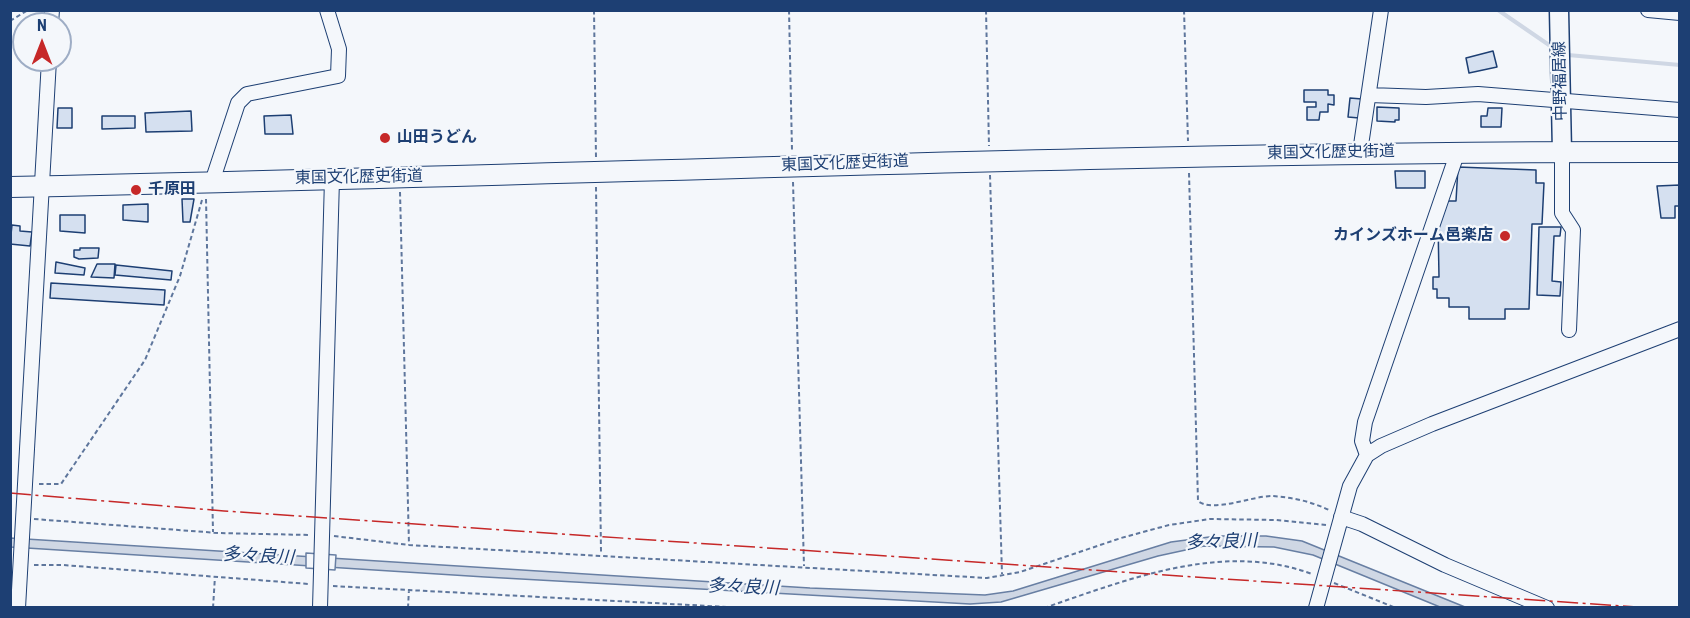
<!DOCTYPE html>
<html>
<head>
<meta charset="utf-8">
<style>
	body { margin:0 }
	#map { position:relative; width:1690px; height:618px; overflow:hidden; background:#f4f7fb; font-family:"Roboto Condensed",sans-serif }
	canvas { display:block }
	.frame { position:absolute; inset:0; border:12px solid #1d3f73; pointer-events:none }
	.north { position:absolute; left:12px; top:12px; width:60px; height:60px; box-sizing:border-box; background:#f4f7fb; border:2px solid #9eadc5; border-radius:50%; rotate:0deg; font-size:16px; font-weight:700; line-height:24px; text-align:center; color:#1d3f73 }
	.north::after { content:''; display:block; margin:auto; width:21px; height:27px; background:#c62828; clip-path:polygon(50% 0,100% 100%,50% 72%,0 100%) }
</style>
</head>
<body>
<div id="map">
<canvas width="1690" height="618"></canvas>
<div class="frame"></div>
<div class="north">N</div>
</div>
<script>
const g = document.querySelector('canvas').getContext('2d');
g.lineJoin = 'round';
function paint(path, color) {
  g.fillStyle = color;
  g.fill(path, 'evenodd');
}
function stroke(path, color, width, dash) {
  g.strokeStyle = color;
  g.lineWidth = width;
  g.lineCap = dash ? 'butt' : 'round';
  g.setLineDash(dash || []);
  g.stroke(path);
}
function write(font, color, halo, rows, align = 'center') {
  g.font = font + ' "Roboto Condensed","Noto Sans JP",sans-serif';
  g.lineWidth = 4.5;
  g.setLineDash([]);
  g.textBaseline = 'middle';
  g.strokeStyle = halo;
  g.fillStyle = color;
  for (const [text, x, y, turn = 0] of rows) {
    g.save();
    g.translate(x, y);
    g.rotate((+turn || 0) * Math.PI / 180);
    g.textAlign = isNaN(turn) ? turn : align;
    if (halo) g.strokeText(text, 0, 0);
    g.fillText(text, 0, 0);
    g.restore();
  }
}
const water = new Path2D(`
	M1217,536H1266L1302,541L1465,607H1440L1313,555L1274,547L1204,546L1158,556L1001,602L970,604L485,577L11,547L10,538L810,588L985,595L1013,591L1171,542Z`);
paint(water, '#cfd7e4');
stroke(water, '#687fa3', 1.5);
const pier = new Path2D(`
	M306,553L336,555L335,570L306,568Z`);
paint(pier, '#f4f7fb');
stroke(pier, '#687fa3', 1.5);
stroke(new Path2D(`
	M1498,10L1549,45
	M1568,55L1680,65`), '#cfd7e4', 4);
const building = new Path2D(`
	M1493,51L1497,67L1469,73L1466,58Z
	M1304,90H1328V95H1334V105L1328,104V112H1320L1319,120H1307V107H1316V102H1304Z
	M1350,98L1362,99L1359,118L1348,117Z
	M1377,107L1399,108V120H1395V122L1377,121Z
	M58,108H72V128H57Z
	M1488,108H1502L1501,127H1481V116H1487Z
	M191,111L192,131L146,132L145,113Z
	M291,115L293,134H265L264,116Z
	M102,116H135V128L102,129Z
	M1458,167L1536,170V183H1544L1542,224H1532L1529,309H1505V319H1469V307H1449V298H1437V289H1433V277H1439L1438,222L1446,201H1456Z
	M1395,171H1425V188H1396Z
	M1680,185V206H1675V218H1661L1657,186Z
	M182,199H194L190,222H183Z
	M148,204V222L123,220V205Z
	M60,215H85V233L60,231Z
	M12,225L20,226V231L32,232L30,246L10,244Z
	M1539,227H1561L1560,236H1554L1552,281L1561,282L1560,296L1537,295Z
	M80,248H99L98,258L79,259L74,257V250H80Z
	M56,262L85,268L84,275L55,273Z
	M97,264H115L114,278L91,277Z
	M116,265L172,271L171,280L115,275Z
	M51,283L165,290L164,305L50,298Z`);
paint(building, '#d5e0f0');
stroke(building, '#1d3f73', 1.5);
const minor = new Path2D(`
	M1648,10L1680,13
	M51,24L52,10
	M1369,95L1426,97L1478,94L1680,110
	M1360,152L1381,10
	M1562,152V213L1573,230L1569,330
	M212,182L238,103L247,94L338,76L339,49L327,10
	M1367,455L1362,441L1365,422L1458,151
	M1341,517L1362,524L1445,565L1547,608
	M18,608L49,60
	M320,608L332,179
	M1316,608L1350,486L1367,455L1381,446L1432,424L1680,329`);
const major = new Path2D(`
	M1559,10L1562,152`);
const highway = new Path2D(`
	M10,187C567,176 1123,151 1680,152`);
stroke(minor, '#1d3f73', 16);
stroke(major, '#1d3f73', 21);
stroke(highway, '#1d3f73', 22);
stroke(new Path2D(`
	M594,10L596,158
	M789,10L792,150
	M986,10L989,146
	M1184,10L1188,141
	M10,21L28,10
	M1189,173L1198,501C1213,513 1252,496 1272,496C1292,497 1313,502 1331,511
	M990,175L1002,574
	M793,182L804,566
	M596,187L601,552
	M400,192L409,545
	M206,199L213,532
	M39,484H61L145,360L180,276L202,200
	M34,519L218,533L310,535
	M334,536L409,545L987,578L1020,572L1121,538L1169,525L1210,519L1276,520L1326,525
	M34,565H63L309,584
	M1334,583L1396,608
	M333,586L747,608
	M213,608L215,576
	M408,608L409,589
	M1044,608C1129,579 1223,541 1312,574`), '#5e769c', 2, [4.5, 3]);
stroke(minor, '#f4f7fb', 14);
stroke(major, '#f4f7fb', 18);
stroke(highway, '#f4f7fb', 20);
stroke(new Path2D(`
	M10,493L224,511L1652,608`), '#c62828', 1.5, [21, 4.5, 3, 4.5]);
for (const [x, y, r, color] of [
	[385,138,6,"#c62828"],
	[136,190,6,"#c62828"],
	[1505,236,6,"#c62828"]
]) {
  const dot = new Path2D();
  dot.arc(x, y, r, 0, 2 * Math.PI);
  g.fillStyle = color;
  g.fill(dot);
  stroke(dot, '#f4f7fb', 2);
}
write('16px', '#1d3f73', '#f4f7fb', [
	["中野福居線",1561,81,-91],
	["東国文化歴史街道",1331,153,-1],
	["東国文化歴史街道",845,164,-2],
	["東国文化歴史街道",359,178,-1]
]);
write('bold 16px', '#1d3f73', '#f4f7fb', [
	["山田うどん",397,138],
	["千原田",148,190],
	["カインズホーム邑楽店",1493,236,"right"]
], 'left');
write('italic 18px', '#1d3f73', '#f4f7fb', [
	["多々良川",1221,543,-2],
	["多々良川",258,557,3],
	["多々良川",743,588,2]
]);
</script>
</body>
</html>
